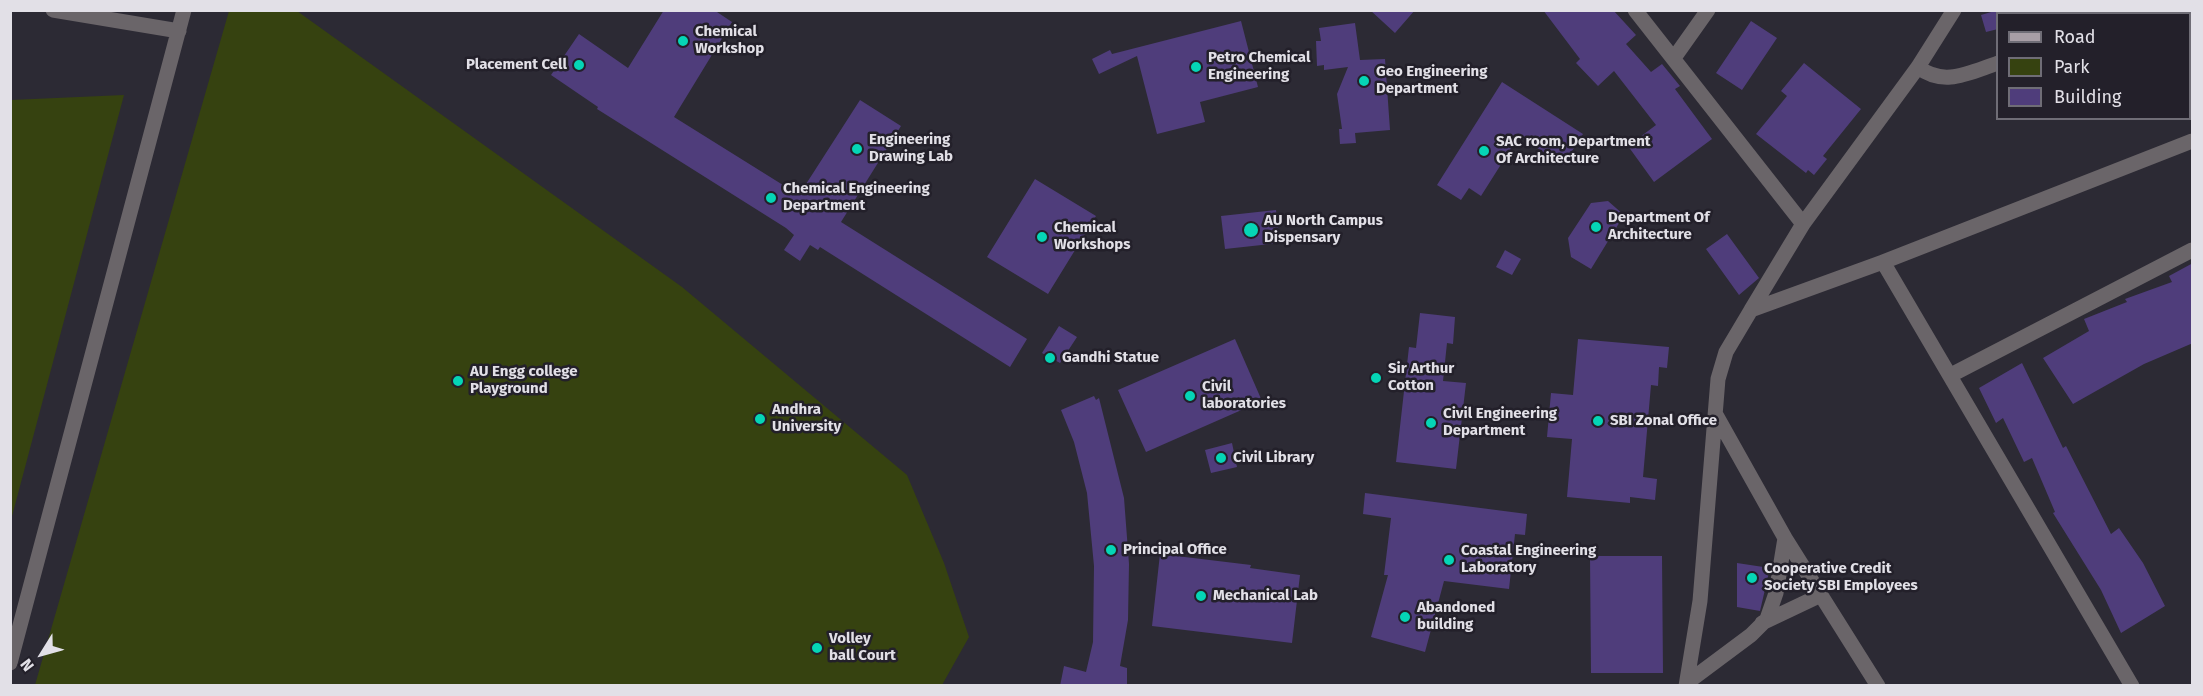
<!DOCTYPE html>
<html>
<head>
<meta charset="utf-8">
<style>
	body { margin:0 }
	#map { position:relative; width:2203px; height:696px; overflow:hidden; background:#2c2a34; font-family:"Fira Sans",sans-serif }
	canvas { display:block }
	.frame { position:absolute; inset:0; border:12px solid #e2e0e7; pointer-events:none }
	.legend { position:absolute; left:1996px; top:12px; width:195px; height:108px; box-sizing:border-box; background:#23202a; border:2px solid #6f6d76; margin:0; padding:8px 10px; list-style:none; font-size:18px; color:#e2e0e7 }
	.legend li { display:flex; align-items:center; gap:12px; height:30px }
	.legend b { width:30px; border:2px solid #6f6d76 }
	.north { position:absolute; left:12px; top:624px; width:60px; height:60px; -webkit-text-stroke:4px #23202a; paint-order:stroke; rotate:233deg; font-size:16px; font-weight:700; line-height:24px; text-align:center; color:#e2e0e7 }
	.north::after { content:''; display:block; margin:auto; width:21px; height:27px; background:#e2e0e7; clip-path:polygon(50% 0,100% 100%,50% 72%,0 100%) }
</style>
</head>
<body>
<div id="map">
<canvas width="2203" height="696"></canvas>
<div class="frame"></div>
<ul class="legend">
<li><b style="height:8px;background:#a89ea6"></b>Road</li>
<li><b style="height:16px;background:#364210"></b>Park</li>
<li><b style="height:16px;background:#4f3d7b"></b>Building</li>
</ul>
<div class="north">N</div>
</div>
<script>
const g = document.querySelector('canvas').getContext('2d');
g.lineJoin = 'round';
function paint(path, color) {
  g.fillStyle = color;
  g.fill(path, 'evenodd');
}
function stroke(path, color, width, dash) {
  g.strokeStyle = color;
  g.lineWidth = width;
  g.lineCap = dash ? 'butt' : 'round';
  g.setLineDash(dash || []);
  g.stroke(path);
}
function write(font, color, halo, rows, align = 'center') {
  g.font = font + ' "Fira Sans",sans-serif';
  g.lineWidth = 5;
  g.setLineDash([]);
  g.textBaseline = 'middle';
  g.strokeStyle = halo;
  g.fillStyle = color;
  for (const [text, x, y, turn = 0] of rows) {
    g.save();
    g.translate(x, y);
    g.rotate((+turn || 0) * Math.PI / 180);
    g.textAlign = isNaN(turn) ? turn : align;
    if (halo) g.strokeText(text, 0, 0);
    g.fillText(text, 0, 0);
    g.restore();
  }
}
paint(new Path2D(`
	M229,11H297L682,287L907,475L944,563L969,637L942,685H35Z
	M124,95L11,520V100Z`), '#364210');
paint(new Path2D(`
	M664,10H714L732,22L674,117L799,195L860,100L901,126L841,222L1027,339L1010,367L820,247L818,250L810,245L800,261L784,250L794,235L786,228L597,109L598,107L551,75L579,34L628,68Z
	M1370,10H1415L1395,33Z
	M1543,10H1613L1636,35L1626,44L1651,72L1662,64L1680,86L1675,89L1712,139L1654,182L1628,146L1656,125L1614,71L1598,86L1576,63L1580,59Z
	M1998,10V29L1986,32L1981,15Z
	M1241,21L1258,87L1200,102L1205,122L1157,134L1137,56L1099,74L1092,59L1110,50L1112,54Z
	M1751,21L1777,38L1742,90L1716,73Z
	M1355,23L1360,60L1385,59L1390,130L1355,133L1356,143L1340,144L1339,129H1342L1337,94L1348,67L1324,70V65L1317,66L1316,41H1321L1319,28Z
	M1804,63L1861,109L1823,156L1827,159L1814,175L1808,170L1806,173L1756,134L1787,96L1781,91Z
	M1502,82L1583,134L1563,165L1519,136L1481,196L1469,188L1461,200L1437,185Z
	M1035,179L1096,216L1048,294L987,257Z
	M1608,201L1624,215L1591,269L1571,257L1568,238L1591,203Z
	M1276,210L1280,243L1225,249L1221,216Z
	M1727,234L1759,278L1739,295L1706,249Z
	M1505,250L1521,259L1512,275L1496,267Z
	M2193,263V343L2144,364L2073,404L2043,358L2089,331L2084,319L2127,302L2125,299L2172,282L2169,276Z
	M1420,313L1455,317L1453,344L1447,343L1443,381L1466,383L1456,469L1396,462L1409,347L1416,348Z
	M1059,326L1077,337L1060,363L1042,353Z
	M1235,339L1262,401L1146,452L1118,390Z
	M1578,339L1669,347L1667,368L1659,367L1658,386L1651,385L1643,477L1657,479L1655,500L1630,497V503L1567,497L1572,439L1547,437L1551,393L1573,395Z
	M2022,363L2063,448L2066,446L2111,534L2119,528L2143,563L2165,606L2121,633L2101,590L2053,513L2055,512L2032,458L2024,462L2003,418L1996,423L1979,388Z
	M1094,396L1096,400L1099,398L1124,498L1129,564L1128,620L1120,666L1127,668V686H1060L1064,666L1086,672L1093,642L1094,566L1087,493L1074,442L1061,410Z
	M1232,443L1237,467L1211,473L1205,450Z
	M1365,493L1527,514L1525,535L1515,534L1509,589L1444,581L1425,652L1371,637L1388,575H1384L1391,518L1363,514Z
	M1160,554L1251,565L1250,568L1300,575L1292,643L1152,626Z
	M1590,556H1662L1663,673H1591Z
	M1737,563L1770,568L1760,611L1737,607Z`), '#4f3d7b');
stroke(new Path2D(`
	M53,10L179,31
	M1635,10L1803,224L1918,67L1954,10
	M2144,14L2146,10
	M1674,58L1708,10
	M1918,67C1944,87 1968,73 1998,63
	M1803,224L1751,310L1883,262L2132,686
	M1883,262L2192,141
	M1951,375L2192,250
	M1785,538L1878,686
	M1762,623L1821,595
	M10,663L184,10
	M1688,682L1751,635L1767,619L1776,593L1785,538L1716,415
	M1686,686L1700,601L1718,379L1726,352L1751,310`), '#6a6569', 15);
stroke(new Path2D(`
	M2182,10L2192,15`), '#a89ea6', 15);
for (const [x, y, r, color] of [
	[683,41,6,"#05d5b6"],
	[579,65,6,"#05d5b6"],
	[1196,67,6,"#05d5b6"],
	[1364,81,6,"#05d5b6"],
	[857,149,6,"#05d5b6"],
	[1484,151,6,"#05d5b6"],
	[771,198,6,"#05d5b6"],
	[1596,227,6,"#05d5b6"],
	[1251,230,8,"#05d5b6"],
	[1042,237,6,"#05d5b6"],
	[1050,358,6,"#05d5b6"],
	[1376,378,6,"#05d5b6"],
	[458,381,6,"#05d5b6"],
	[1190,396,6,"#05d5b6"],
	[760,419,6,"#05d5b6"],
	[1598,421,6,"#05d5b6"],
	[1431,423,6,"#05d5b6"],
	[1221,458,6,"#05d5b6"],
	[1111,550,6,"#05d5b6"],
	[1449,560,6,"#05d5b6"],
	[1752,578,6,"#05d5b6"],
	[1201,596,6,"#05d5b6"],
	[1405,617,6,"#05d5b6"],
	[817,648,6,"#05d5b6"]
]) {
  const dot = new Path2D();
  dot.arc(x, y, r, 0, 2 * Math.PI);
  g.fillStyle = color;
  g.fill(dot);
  stroke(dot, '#23202a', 2);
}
write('bold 15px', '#e2e0e7', '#23202a', [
	["Chemical",695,32],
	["Workshop",695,49],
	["Petro Chemical",1208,58],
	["Engineering",1208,75],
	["Placement Cell",567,65,"right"],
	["Geo Engineering",1376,72],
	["Department",1376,89],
	["Engineering",869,140],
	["Drawing Lab",869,157],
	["SAC room, Department",1496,142],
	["Of Architecture",1496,159],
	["Chemical Engineering",783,189],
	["Department",783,206],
	["Department Of",1608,218],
	["Architecture",1608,235],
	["AU North Campus",1264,221],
	["Dispensary",1264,238],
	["Chemical",1054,228],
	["Workshops",1054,245],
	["Gandhi Statue",1062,358],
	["Sir Arthur",1388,369],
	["Cotton",1388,386],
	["AU Engg college",470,372],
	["Playground",470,389],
	["Civil",1202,387],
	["laboratories",1202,404],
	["Andhra",772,410],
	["University",772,427],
	["Civil Engineering",1443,414],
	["Department",1443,431],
	["SBI Zonal Office",1610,421],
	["Civil Library",1233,458],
	["Principal Office",1123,550],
	["Coastal Engineering",1461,551],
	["Laboratory",1461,568],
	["Cooperative Credit",1764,569],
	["Society SBI Employees",1764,586],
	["Mechanical Lab",1213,596],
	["Abandoned",1417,608],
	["building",1417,625],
	["Volley",829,639],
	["ball Court",829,656]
], 'left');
</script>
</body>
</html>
